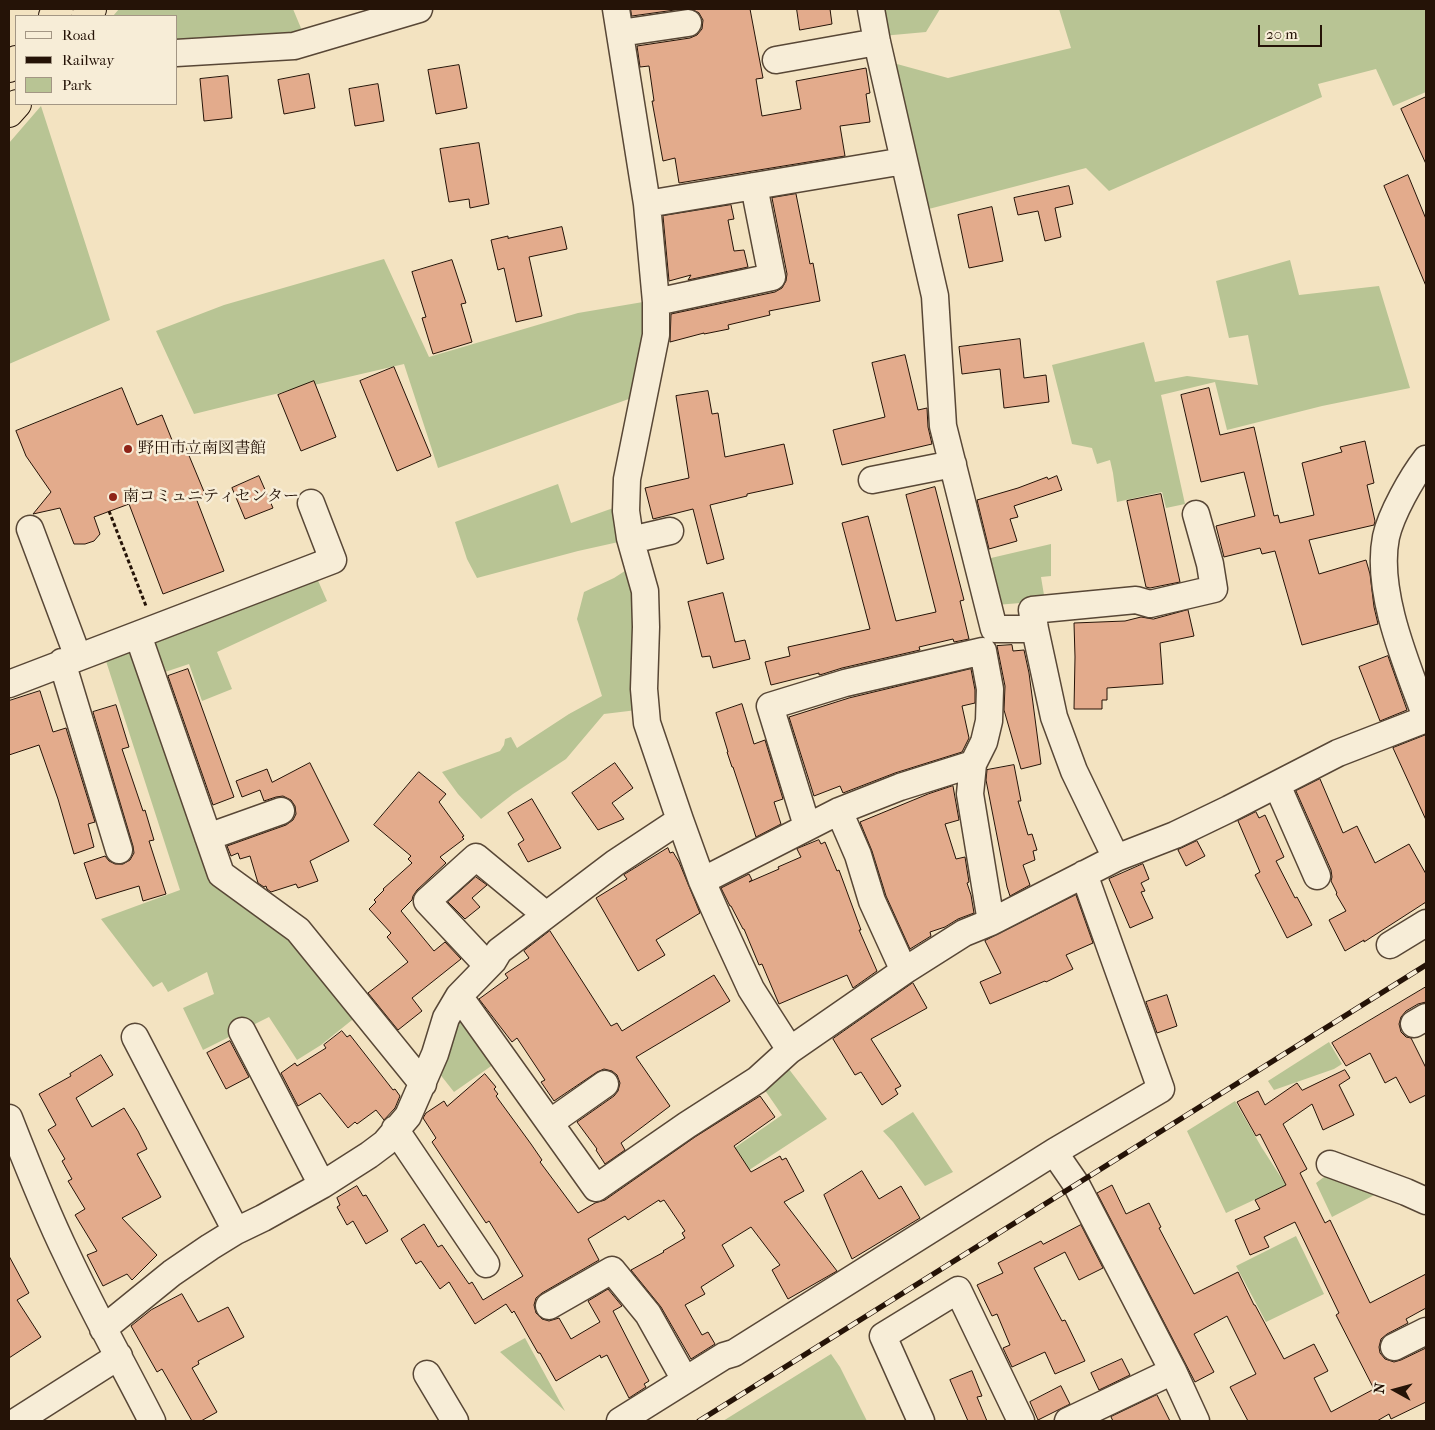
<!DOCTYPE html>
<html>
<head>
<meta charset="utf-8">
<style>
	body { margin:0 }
	#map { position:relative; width:1435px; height:1430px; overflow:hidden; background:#f3e3c1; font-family:"IM FELL French Canon",serif }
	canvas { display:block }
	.frame { position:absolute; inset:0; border:10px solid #251307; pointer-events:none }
	.legend { position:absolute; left:15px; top:15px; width:162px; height:90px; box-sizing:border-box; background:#f7edd7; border:1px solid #a39684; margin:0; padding:6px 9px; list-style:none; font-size:15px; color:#251307 }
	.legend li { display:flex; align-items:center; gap:10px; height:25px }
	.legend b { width:25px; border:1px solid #a39684 }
	.north { position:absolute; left:1370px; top:1365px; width:50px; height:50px; -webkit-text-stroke:4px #f7edd7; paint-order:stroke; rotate:277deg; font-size:14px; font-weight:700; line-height:20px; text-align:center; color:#251307 }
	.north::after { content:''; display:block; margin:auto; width:18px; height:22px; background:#251307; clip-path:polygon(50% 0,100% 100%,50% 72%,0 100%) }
	.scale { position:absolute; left:1258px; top:25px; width:64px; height:22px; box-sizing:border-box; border:2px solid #251307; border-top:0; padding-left:6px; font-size:15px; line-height:18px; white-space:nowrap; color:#251307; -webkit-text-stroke:4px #f7edd7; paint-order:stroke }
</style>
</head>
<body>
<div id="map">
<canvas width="1435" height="1430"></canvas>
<div class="frame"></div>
<ul class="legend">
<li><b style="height:6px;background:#f7edd7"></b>Road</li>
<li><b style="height:6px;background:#251307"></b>Railway</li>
<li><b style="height:14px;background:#b8c494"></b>Park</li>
</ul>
<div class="north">N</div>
<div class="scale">20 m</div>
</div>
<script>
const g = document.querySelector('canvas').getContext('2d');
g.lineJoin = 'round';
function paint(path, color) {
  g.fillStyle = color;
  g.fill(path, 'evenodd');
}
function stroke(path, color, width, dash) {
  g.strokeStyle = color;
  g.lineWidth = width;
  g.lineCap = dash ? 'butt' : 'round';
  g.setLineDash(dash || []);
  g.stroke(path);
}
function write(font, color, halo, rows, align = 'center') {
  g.font = font + ' "IM FELL French Canon","Noto Serif JP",serif';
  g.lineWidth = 5;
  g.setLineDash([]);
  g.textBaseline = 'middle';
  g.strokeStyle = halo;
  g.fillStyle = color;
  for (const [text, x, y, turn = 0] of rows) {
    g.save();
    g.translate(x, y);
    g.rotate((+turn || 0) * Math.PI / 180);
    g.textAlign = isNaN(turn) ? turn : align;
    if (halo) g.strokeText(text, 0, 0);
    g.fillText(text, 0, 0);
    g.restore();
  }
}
paint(new Path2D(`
	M119,9H293L303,33L176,42V16H113Z
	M877,9H940L926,32L882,36Z
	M1059,9H1426V92L1393,106L1376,69L1318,84L1322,97L1109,191L1086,168L921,211L886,61L948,78L1071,48Z
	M41,106L110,320L9,364V143Z
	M384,259L429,357L578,313L649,301L637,396L438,468L404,364L267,396L194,414L156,331L224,305Z
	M1290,260L1299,295L1379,286L1410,388L1322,406L1227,430L1215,382L1161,395L1185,504L1166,508L1162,492L1117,502L1113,473L1110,460L1097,464L1092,448L1072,444L1052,365L1144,342L1155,382L1187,376L1258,385L1248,335L1229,338L1216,281Z
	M558,484L571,523L619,506L623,541L578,551L477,578L467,559L455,522Z
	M1051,544V576L1041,577L1045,601L996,605L986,565L991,558Z
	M631,567L637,710L604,714L566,759L513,794L481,819L458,794L442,772L500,751L504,745L505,739L511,737L517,748L569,714L602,696L577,619L584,592L614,578Z
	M316,576L327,601L217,652L232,689L202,701L189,664L159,674L150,649L157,637Z
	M126,649L137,654L215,881L290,934L357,1016L321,1045L297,1060L269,1017L203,1050L183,1008L214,994L207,972L168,992L162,982L153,987L101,919L180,890L105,658Z
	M461,1022L470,1025L497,1062L454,1092L439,1073L456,1024Z
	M1329,1042L1342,1064L1334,1069L1274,1090L1268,1081Z
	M785,1064L827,1119L717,1191L701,1171L782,1115L762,1086Z
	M1235,1101L1262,1148L1286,1185L1226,1213L1187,1131Z
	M913,1112L953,1172L925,1186L893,1142L883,1131Z
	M1328,1174L1384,1190L1332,1217L1316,1183Z
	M1296,1236L1324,1294L1266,1322L1236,1266Z
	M525,1338L565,1411L500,1352Z
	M831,1354L840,1367L867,1421H723Z`), '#b8c494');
const building = new Path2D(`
	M631,9H682L632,16Z
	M691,9H750L763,78L756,79L762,116L801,109L796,81L866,68L870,93L866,94L870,122L840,126L845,156L679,183L675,158L663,161L652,101H654L649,66L640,67L637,46L690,38L697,35L702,29L703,20L699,13Z
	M797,9H830L832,24L800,30Z
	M459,65L467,108L436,114L428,70Z
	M309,74L315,108L284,114L278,80Z
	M228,76L232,118L204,121L200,79Z
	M378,84L384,121L355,126L349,89Z
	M1426,97V164L1401,109Z
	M479,143L489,204L470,208L469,199L449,202L440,149Z
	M1408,175L1426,219V286L1384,186Z
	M1069,186L1073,204L1055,208L1061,237L1045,241L1038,211L1018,215L1014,198Z
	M796,194L810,264L813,263L820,301L769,311L770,315L728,325L729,329L704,334V333L670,342L671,314L775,292L782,288L786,281L787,274L772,198Z
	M731,205L734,219L728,220L734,251L744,250L748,267L688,280L691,275L669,281L663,216Z
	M992,207L1003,261L969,268L958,215Z
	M562,227L567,249L529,257L542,316L516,322L504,268L498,270L491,240L508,236V238Z
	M452,260L466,303L461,304L472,342L433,354L422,318L426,317L412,272Z
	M1020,339L1024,378L1046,375L1049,402L1004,408L1000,369L962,374L959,347Z
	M905,355L918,410L927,408L928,427L932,444L842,465L833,430L885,417L872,363Z
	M394,367L431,456L397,471L360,381Z
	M314,381L336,437L301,451L278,395Z
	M122,388L137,425L162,415L176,450L185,446L205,494L196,498L224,571L163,594L129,504L94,517L100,534L94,541L85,544H74L60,508L33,514L51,492L26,456L16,431Z
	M1209,388L1220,435L1254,427L1274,516L1278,515L1280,523L1314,515L1302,463L1342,452L1340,447L1365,441L1374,483L1367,485L1375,521L1374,525L1309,540L1319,574L1366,560L1370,574L1374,607L1378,624L1302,645L1275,551L1262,554L1260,548L1224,557L1216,526L1255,516L1244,472L1201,482L1181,395Z
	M708,391L712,414L718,413L725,457L784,444L793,484L747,494V496L710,505L724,559L707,564L693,509L653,519L645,488L689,478L676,396Z
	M259,476L273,508L245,519L232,488Z
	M1057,476L1062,490L1014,506L1018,517L1010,519L1017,541L989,549L977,500L1018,488L1047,477L1048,479Z
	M935,487L964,600L960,601L969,639L954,642L953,639L919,647L920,650L842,668L823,674L819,675V673L771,685L765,662L790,656L788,647L870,629L842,523L868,516L896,621L936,612L906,495Z
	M1161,494L1180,582L1150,588L1146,587L1127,501Z
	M723,593L735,642L745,640L750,659L713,668L710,656L702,657L688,602Z
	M1188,610L1194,636L1160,643L1163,684L1107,688V700H1102V709H1074L1075,657L1074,623L1125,621L1141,617L1153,619Z
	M1012,645L1013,651L1024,650L1029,673L1041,764L1021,769L1004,710L1005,686L997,646Z
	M1388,656L1407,710L1380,721L1359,667Z
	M188,669L234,797L213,805L168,676Z
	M971,669L975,690V703L962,706L969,738L962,752L895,773L843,793L840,786L814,796L789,717L849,698Z
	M40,691L53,732L66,728L95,822L88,824L94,847L74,854L58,799L39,745L9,755V701Z
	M742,704L754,744L765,740L783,799L774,802L781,824L756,837L733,767H732L727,752H728L716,713Z
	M116,705L129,747L122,749L143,811L145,810L154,840L149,841L166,894L143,901L139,886L96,899L84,863L105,856L109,861L115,864H123L130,860L134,853L133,846L93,712Z
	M1426,735V820L1393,748Z
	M310,763L349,841L310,861L318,881L298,888L296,884L271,892L267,889L266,886L264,887L258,883L250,856L240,859L238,853L231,856L227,846L286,825L293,820L296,814L295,806L291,800L283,796L276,797L264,801L260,790L242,797L236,781L267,769L272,782Z
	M615,763L633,788L612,803L624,819L598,830L572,793Z
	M1014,765L1021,801H1018L1028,835L1032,834L1037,850L1033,851L1035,860L1023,865L1030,885L1010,896L1007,887L986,780L987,770Z
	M419,772L446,794L439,802L464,836L462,837L464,839L440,857L446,863L417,890L413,896L412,900L401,911L434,951L445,942L461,959L412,998L422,1011L398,1030L368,993L408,962L387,937L391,933L369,909L376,902L374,900L384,890L383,889L412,863L408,859L411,856L374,825Z
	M1320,779L1343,833L1357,826L1375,863L1409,844L1426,874V902L1364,942V940L1345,951L1329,920L1346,911L1336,894L1337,893L1331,881L1332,877L1331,870L1296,791Z
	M953,786L959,820L945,824L956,859L965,857L969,882L967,883L971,895L974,913L958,919L945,927L930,932L931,936L910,949L886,896L872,851L860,822L928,794Z
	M532,799L561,848L528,862L518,844L524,840L508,813Z
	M1256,812L1259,818L1265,815L1284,857L1276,861L1295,898L1297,897L1312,925L1287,938L1255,875L1260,872L1238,821Z
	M819,840L821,844L825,842L837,871L839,870L861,930H859L877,971L853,988L847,975L779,1004L762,964L759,965L744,929H743L731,906H730L721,888L749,874L752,880L749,882L779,869L778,867L801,857L797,849Z
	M1197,841L1205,856L1186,866L1178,850Z
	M668,848L670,853L673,852L679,862L700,913L656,940L665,955L638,971L596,898L627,879L624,875Z
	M1143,864L1149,879L1141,883L1145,891L1141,892L1153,918L1130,928L1109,879Z
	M476,877L487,885L472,898L480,907L465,919L448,902Z
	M1076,895L1093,943L1066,955L1073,969L1046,982L1045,981L990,1004L980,982L1001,973L985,941Z
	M550,931L611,1026L617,1023L622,1031L714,975L730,1001L636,1057L670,1106L621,1143L625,1150L605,1164L596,1150L597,1149L577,1122L614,1096L618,1091L620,1083L617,1075L612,1071L604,1069L597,1072L554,1101L541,1082L545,1080L517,1038L512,1042L479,999L508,978L505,974L529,958L524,951Z
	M913,983L927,1008L871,1039L901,1086L895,1089L898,1094L882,1105L861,1072L855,1075L833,1039Z
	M1426,987V1002L1418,1004L1406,1011L1401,1017L1399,1024L1401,1032L1406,1037L1411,1038L1426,1068V1095L1410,1103L1396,1077L1385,1083L1370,1053L1346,1066L1332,1043Z
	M1167,995L1177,1026L1157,1033L1146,1002Z
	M342,1031L347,1037L350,1035L393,1090L395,1089L400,1096L395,1108L384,1120L376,1110L357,1124L355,1122L348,1128L320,1093L298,1106L281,1073L295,1063L297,1066L326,1048L324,1045Z
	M230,1041L249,1077L226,1089L207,1053Z
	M101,1055L113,1075L76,1098L92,1127L124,1108L138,1131L147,1149L137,1154L161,1197L122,1218L157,1255L132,1280L127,1274L103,1286L87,1255L97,1251L75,1215L85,1209L68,1181L72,1179L62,1161L65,1159L48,1130L56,1125L39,1094L71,1076L70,1074Z
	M1345,1070L1350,1078L1339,1085L1354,1115L1323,1130L1312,1104L1283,1124L1307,1169L1300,1173L1325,1223L1330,1220L1370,1303L1426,1274V1308L1406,1319L1408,1323L1387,1334L1381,1339L1379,1347L1380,1353L1385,1359L1394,1362L1401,1360L1426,1348V1402L1391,1419L1389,1414L1377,1421H1248L1230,1387L1256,1374L1227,1316L1194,1334L1214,1372L1195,1382L1097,1193L1112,1185L1126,1214L1149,1203L1161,1227L1159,1228L1194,1294L1238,1272L1254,1305H1255L1284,1359L1314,1344L1328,1371L1314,1378L1331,1412L1374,1389L1336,1315L1339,1313L1295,1222L1264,1237L1269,1247L1250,1255L1235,1220L1260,1209L1255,1200L1286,1185L1260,1134L1256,1136L1237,1102L1258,1091L1265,1105L1297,1083L1302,1090Z
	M485,1074L496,1087L494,1089L498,1094L496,1096L531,1144L542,1160L540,1162L578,1213L595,1203L605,1200L695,1137L760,1096L775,1117L734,1146L751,1172L780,1156L782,1160L786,1158L804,1191L784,1202L837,1271L788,1299L772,1270L780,1265L751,1227L722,1245L734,1266L701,1287L705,1294L685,1305L702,1335L708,1332L715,1344L691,1359L661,1307L631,1270L664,1252L663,1251L685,1238L682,1233L685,1231L664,1200L660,1202L659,1200L628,1220L625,1216L588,1239L599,1260L542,1293L536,1298L534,1305L536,1313L542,1319L549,1321L559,1318L571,1339L600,1322L588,1301L608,1289L622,1306L613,1311L649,1381L644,1384L646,1387L629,1398L607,1355L601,1358L600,1355L556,1381L540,1353H538L514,1311L512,1313L506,1304L475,1324L449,1282L440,1289L421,1261L416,1264L401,1239L424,1224L438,1247L442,1245L469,1284L472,1282L483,1300L523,1276L489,1221L486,1223L432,1142L436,1138L423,1118L426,1113L444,1101L447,1106Z
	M862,1171L879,1199L901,1186L920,1218L852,1259L824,1195Z
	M357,1186L363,1196L366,1195L388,1231L366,1244L353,1221L347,1225L337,1207L340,1205L337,1198Z
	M1081,1225L1103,1268L1079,1280L1065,1252L1034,1268L1062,1321L1065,1320L1085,1361L1055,1374L1045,1352L1012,1367L1003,1348L1010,1345L997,1314L992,1316L977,1285L1003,1273L998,1263L1041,1241L1043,1244Z
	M9,1256L29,1293L17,1300L41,1337L9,1358Z
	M182,1294L198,1322L228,1307L244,1337L198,1361L199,1364L192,1368L217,1412L201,1421H192L162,1369L157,1372L131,1326L151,1310Z
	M1122,1359L1130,1375L1099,1390L1091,1373Z
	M972,1371L982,1396L977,1397L987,1421H968L950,1380Z
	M1061,1386L1070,1404L1038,1420L1030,1402Z
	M1157,1395L1170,1421H1113L1111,1417Z`);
paint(building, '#e3ab8c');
stroke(building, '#251307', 1);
const minor = new Path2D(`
	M616,9L647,204L656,302V335L627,479L626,511L630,538L645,591L646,627L644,689L647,723L680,820L702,881L721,924L751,989L790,1050L904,971L964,933L991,922L1116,858L1175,835L1229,809L1338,753L1426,719
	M871,9L877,42L935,296L943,426L994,629H1035
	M620,33L688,23
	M176,53L294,46L419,9
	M776,60L877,42
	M647,204L904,161
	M656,302L772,277L754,186
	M1426,459C1412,477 1391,514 1386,537C1375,592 1407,665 1426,717
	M872,480L953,464
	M30,529L78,657
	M631,540L670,531
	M138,635L221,874L298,930L423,1084
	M62,662L119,850
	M9,684L333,560L311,503
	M1277,785L1317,876
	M839,811L858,855L872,901L904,971
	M807,826L770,706L845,683L983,651L990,689L989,721L984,742L973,764L970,794L991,922
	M208,837L281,811
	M1116,858L1074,771L1054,717L1035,629L1032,610L1136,600L1150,604L1214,589L1210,564L1196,514
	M702,881L839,811L900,787L973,764
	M1390,945L1426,923
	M488,966L427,901L476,857L546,915
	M459,996L596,1188L687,1125L757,1080L790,1050
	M1414,1024L1426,1017
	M242,1031L322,1185
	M135,1037L236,1231
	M9,1118C27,1164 45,1210 67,1255C93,1311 124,1366 152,1421
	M551,1122L605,1084
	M395,1129L486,1264
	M1054,1152L1076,1184L1173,1371L1196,1421
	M1330,1164L1406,1192L1426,1201
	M549,1306L612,1270L648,1314L685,1380
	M103,1329L172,1273L210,1247L236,1231L263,1218L322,1185L369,1155L385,1143L408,1116L435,1054L446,1018L459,996L493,961L499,951L615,863L680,820
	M1394,1347L1426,1331
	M427,1374L455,1421
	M17,1421L119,1356
	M620,1421L724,1356L734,1353L1054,1152L1161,1089L1084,874
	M921,1421L883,1336L958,1290L1021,1421
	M1068,1421L1173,1371`);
const highway = new Path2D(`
	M53,16L59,9
	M86,16L92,9
	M9,68L16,60
	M9,113L17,104`);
stroke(minor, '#584736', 29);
stroke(highway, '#251307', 30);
stroke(new Path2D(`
	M109,511L146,606`), '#251307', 3, [4, 2.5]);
stroke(minor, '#f7edd7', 26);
stroke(highway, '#f3e3c1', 28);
const rail = new Path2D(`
	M699,1421L1426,965`);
stroke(rail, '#251307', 5.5);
stroke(rail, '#f7edd7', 4, [11]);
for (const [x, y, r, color] of [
	[128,449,5,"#8f2418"],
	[113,497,5,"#8f2418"]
]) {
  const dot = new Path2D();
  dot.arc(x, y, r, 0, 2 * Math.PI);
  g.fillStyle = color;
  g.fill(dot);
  stroke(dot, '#f7edd7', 2);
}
write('16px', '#251307', '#f7edd7', [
	["野田市立南図書館",138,449],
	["南コミュニティセンター",123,497]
], 'left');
</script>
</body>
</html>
